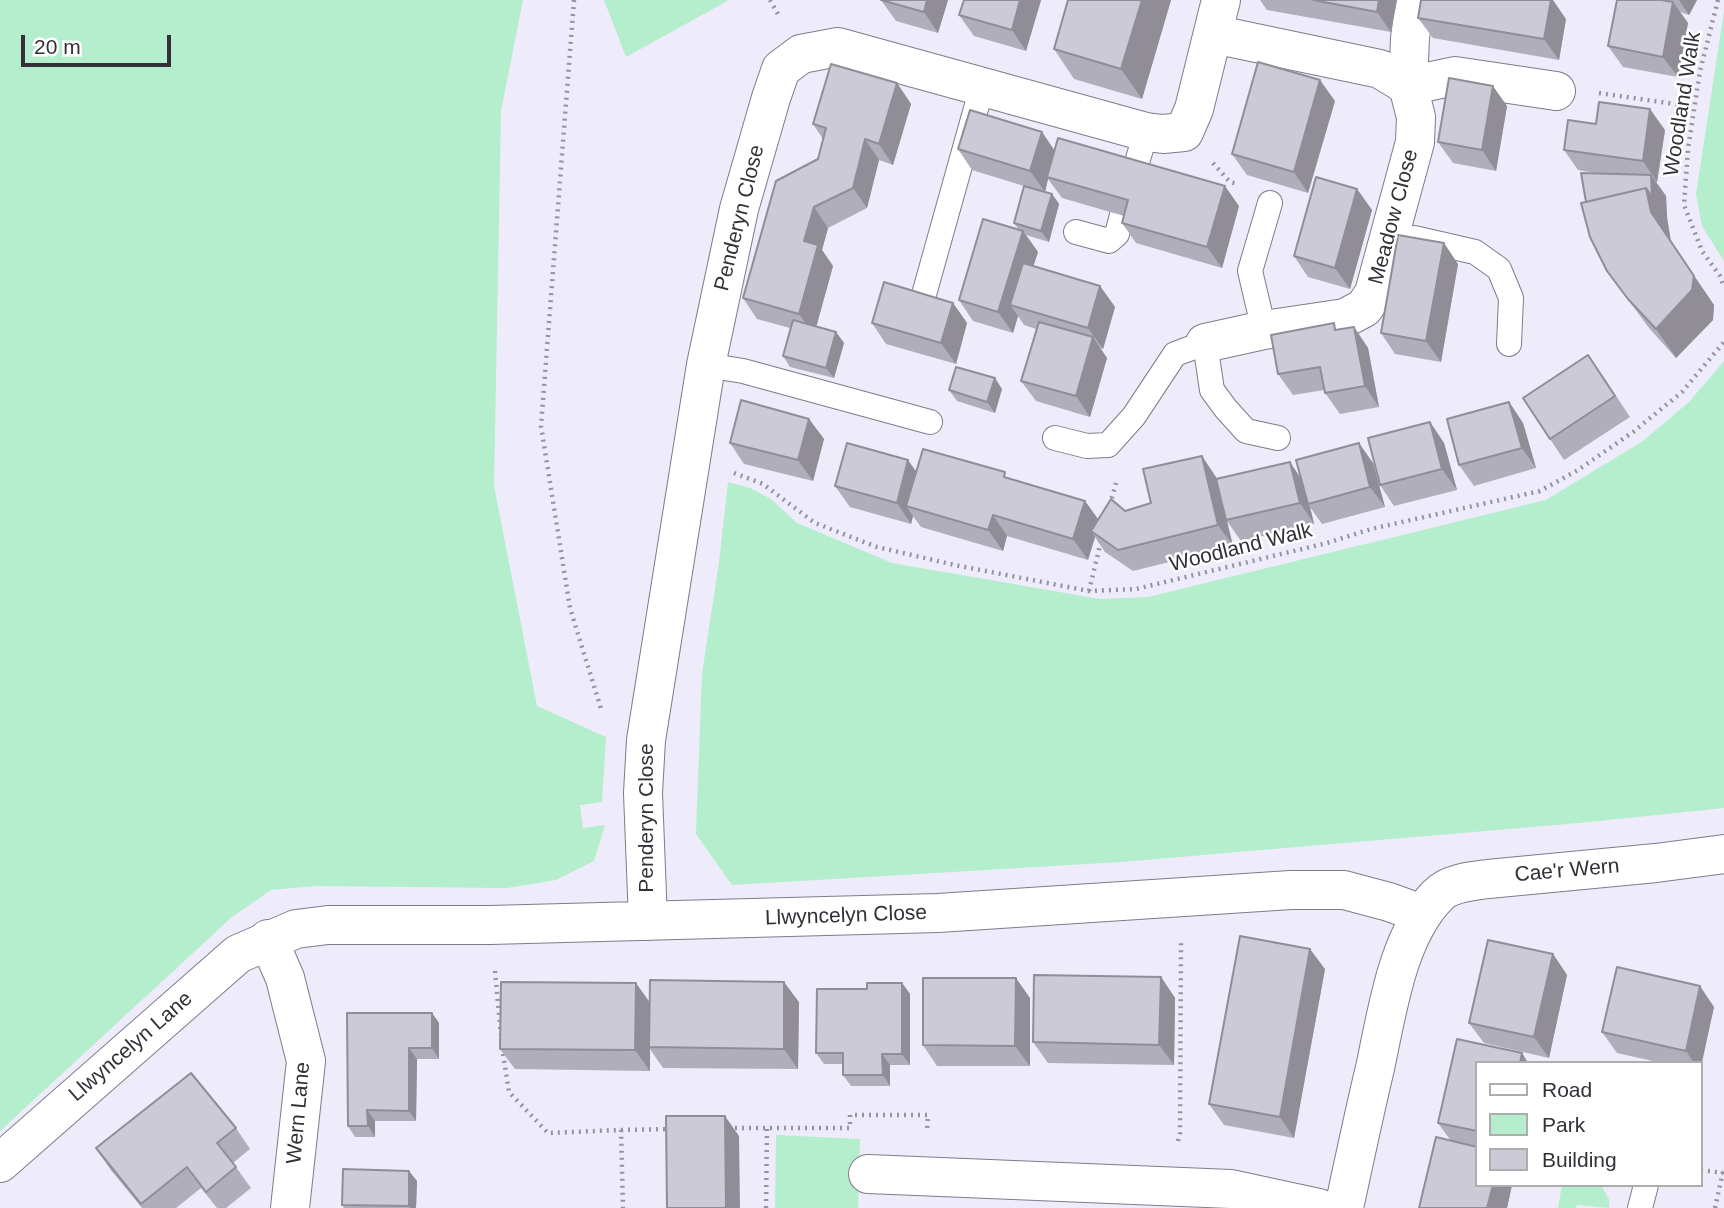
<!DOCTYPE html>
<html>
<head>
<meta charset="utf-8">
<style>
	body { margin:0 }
	#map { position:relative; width:1724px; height:1208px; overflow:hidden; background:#eeebfa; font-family:Helvetica,sans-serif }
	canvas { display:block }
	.legend { position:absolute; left:1475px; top:1061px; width:228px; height:126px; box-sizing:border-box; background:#fff; border:2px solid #adadaf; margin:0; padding:9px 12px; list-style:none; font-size:21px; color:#323137 }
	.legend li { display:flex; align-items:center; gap:14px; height:35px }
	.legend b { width:35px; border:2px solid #adadaf }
	.scale { position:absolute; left:21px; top:35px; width:150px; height:32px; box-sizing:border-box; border:4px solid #323137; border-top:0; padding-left:9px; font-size:21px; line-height:24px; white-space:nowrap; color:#323137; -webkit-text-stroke:5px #fff; paint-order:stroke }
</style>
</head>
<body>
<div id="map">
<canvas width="1724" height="1208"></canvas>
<ul class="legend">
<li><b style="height:9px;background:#fff"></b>Road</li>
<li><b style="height:19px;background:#b4eecc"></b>Park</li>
<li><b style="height:19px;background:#cdcad8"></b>Building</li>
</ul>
<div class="scale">20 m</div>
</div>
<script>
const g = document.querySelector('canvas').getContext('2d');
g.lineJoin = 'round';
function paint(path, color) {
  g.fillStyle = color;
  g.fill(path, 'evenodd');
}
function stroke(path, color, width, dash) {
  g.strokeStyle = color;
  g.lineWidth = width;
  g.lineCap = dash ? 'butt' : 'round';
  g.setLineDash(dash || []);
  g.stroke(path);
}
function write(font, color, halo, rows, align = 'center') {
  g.font = font + ' Helvetica,sans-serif';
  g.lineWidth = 5;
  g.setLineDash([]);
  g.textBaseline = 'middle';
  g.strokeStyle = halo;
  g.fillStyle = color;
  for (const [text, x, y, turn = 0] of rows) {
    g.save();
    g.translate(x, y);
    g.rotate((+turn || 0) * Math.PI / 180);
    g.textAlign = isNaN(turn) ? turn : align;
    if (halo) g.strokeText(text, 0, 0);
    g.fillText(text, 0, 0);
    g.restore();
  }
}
paint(new Path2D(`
	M0,0H523L501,111L494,486L537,706L606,737L602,802L580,805L583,828L605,825L594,861L556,880L507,888L315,886L271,890L232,917L0,1131Z
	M604,0H729L626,57Z
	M1724,11V261L1702,226L1696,194Z
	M1724,361V808L1579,823L1121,862L732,885L696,834L702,674L719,562L728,482L750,488L771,499L797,523L892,563L1100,599L1148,597L1546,500L1643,441L1689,402Z
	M776,1135L860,1139L858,1208H775Z
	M1562,1185H1601L1609,1199V1208L1577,1205L1576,1208H1558Z`), '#b4eecc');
const service = new Path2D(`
	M1133,176L1146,132
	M1076,232L1109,241L1117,234L1122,215
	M1414,238L1475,252L1499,269L1511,298L1509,344
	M923,298L982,87
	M1264,330L1250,271L1270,203
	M706,365L743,371L930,422
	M1055,438L1087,446L1108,445L1134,416L1175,354L1205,343L1212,390L1226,409L1246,431L1278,438
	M1640,1208L1646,1185`);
const minor = new Path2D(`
	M1213,34L1380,69L1408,86L1455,76L1556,91
	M1205,343L1264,330L1345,318L1364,308L1374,293L1415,142L1416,117L1408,86L1410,38L1415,0
	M648,921L643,793L646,740L706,365L739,209L771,98L781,69L801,54L838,47L1146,132L1163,134L1184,132L1194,109L1221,0
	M268,939L285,978L306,1061L290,1208
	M0,1163L238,954L296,929L328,925H490L938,913L1291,890H1344L1389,902L1422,914
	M868,1174L1231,1189L1319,1208
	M1344,1208C1354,1161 1364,1114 1375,1068C1387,1013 1397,936 1438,895C1449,883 1472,881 1488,879L1656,863L1724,854`);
stroke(service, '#7e7c89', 26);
stroke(minor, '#7e7c89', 40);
stroke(new Path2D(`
	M574,0L541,426L570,608L602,712
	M770,0L778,14
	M1718,0L1700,71L1688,149L1684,205L1702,251L1720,276L1724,287
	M1599,93L1695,107
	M1213,163L1230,182L1238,184
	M734,473L763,484L815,523L877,547L955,565L1089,591L1136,589L1327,543L1371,529L1540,491L1578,470L1633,432L1682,392L1724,342
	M1110,505L1116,483
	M1089,591L1101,541
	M495,971L501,1035
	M502,1047L509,1092L548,1133L621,1130L623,1208
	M728,1128H850V1115H928L927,1131
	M621,1130L670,1129
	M1178,1141L1180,1133L1181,943
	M1701,1170L1723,1173
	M766,1208L767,1127
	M1715,1208L1724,1167`), '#95939e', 4.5, [2, 5]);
stroke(service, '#fff', 24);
stroke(minor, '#fff', 38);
paint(new Path2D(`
	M881,0H948L938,33L896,21Z
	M1041,0L1026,51L974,36L959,15Z
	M1171,0L1142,99L1074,79L1054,49Z
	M1260,0H1397L1391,32L1267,10Z
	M1617,0H1697L1689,15L1680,12L1688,23L1678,77L1623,67L1608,46Z
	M1418,18L1566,19L1559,60L1433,38Z
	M897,83L911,104L893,165L879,160L867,208L828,228L822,250L833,266L816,327L836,332L844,343L834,378L790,367L783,356L790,328L757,319L743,298L818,159L823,139L813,124Z
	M1335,101L1308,193L1247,175L1232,154Z
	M1507,106L1496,171L1453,163L1438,142Z
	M1665,130L1657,182H1656L1666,196L1667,217L1671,242L1714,305L1713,320L1676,358L1649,328L1607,271L1586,202L1601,174L1578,170L1564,150Z
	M1042,132L1055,151L1239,206L1222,268L1136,243L1122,223L1124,216L1062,198L1048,179L1045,192L1052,194L1059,204L1049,242L1026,235L1038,252L1033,266L1100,286L1115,307L1103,349L1100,348L1107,358L1090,417L1036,401L1021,381L1036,329L1024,325L1018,316L1013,333L973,321L959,300L1019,230L1014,223L1024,186L972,170L958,149Z
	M1357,189L1372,210L1350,289L1308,277L1294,256Z
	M1458,264L1441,362L1395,354L1381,333Z
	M953,303L967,323L956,364L886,344L872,323Z
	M1354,327L1368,348L1379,407L1340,414L1325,393L1324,390L1293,395L1278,374L1339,330Z
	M1603,376L1630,417L1564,460L1550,439Z
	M1002,389L995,413L957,401L949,390Z
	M1509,402L1523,423L1536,468L1474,486L1459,465Z
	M809,419L824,439L813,481L744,464L730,443Z
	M1430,422L1444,443L1457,490L1394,506L1380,485Z
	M1373,463L1385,507L1322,524L1310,507L1314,524L1241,541L1227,521L1233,546L1133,571L1105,552L1095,537L1088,560L1007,536L1003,551L921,527L913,516L911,524L850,507L835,486L916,472L1009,478L1085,501L1098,519L1151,503L1216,477L1217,479L1301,478Z
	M1553,954L1567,975L1549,1058L1484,1043L1469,1023Z
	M1325,969L1294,1138L1224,1125L1209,1104Z
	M1161,977L1175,998L1174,1065L1048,1063L1033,1042Z
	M902,983L910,994V1065H890V1086H851L843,1075V1064H824L816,1053L867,989Z
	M1030,998V1066H937L923,1045Z
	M649,1002H799L798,1069L663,1068L650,1049V1071L515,1069L500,1049Z
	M1714,1007L1701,1063H1662L1617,1053L1602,1032Z
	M432,1013L439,1023V1059H417L416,1121H375V1137H355L348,1126Z
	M1457,1039L1522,1053L1528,1063H1477V1185H1512L1507,1208H1419L1436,1137L1451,1141L1438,1123Z
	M236,1128L250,1149L233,1163L251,1188L226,1208H217L201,1188L176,1208H142L110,1169L96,1148Z
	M417,1181L416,1208H344L342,1205Z`), '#b0aeba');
paint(new Path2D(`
	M927,0H948L938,33L924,12Z
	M1020,0H1041L1026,51L1012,30Z
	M1142,0H1171L1142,99L1121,69Z
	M1379,0H1397L1391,32L1377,12Z
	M1551,0H1553L1566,19L1559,60L1544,39Z
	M1679,0H1697L1689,15Z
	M1673,2L1688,23L1678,77L1663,57Z
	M1320,80L1335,101L1308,193L1294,172Z
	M897,83L911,104L893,165L879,144Z
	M1493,86L1507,106L1496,171L1482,150Z
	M1650,109L1665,130L1657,182L1643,161Z
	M1042,132L1056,153L1047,177L1048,179L1045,192L1030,171Z
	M865,139L879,160L867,208L853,188Z
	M1651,175L1666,196L1667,217L1671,242L1714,305L1713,320L1676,358L1656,329L1646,188Z
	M1225,186L1239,206L1222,268L1207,247Z
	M1357,189L1372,210L1350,289L1335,268Z
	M1052,194L1059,204L1049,242L1041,231Z
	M814,207L828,228L822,250L833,266L814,335L799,314L804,241Z
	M1023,231L1038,252L1020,308L1010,305L1018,316L1013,333L998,312Z
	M1444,243L1458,264L1441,362L1426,341Z
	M1100,286L1115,307L1103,349L1088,328Z
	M953,303L967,323L956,364L941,343Z
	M1354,327L1368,348L1379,407L1365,386Z
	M836,332L844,343L834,378L826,368Z
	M1093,337L1107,358L1090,417L1076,396Z
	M995,378L1002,389L995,413L987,402Z
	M1509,402L1523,423L1536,468L1522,448Z
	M809,419L824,439L813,481L798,460Z
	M1430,422L1444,443L1457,490L1442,469Z
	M1359,443L1373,463L1385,507L1370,487Z
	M1202,456L1216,477L1233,546L1218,525Z
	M908,460L923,481L906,506L913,516L911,524L897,503Z
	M1290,462L1304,483L1308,504L1310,507L1314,524L1300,503Z
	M1085,501L1100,522L1091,531L1095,537L1088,560L1073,539Z
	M993,515L1007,536L1003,551L988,530Z
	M1310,949L1325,969L1294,1138L1280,1117Z
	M1553,954L1567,975L1549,1058L1534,1037Z
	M1161,977L1175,998L1174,1065L1159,1045Z
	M1016,978L1030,998V1066L1015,1046Z
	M784,982L799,1002L798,1069L784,1049Z
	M636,983L651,1004L649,1047L650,1049V1071L635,1050Z
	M902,983L910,994V1065L902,1054Z
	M1700,986L1714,1007L1701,1067V1063H1694L1686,1051Z
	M432,1013L439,1023V1059L432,1048Z
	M409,1048L417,1059L416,1121L409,1111Z
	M1522,1053L1528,1063H1520Z
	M882,1054L890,1065V1086L883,1075Z
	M367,1110L375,1121V1137L368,1126Z
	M725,1116L739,1136L740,1208H726Z
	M409,1171L417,1181L416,1208H410L409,1206Z
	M1493,1185H1512L1507,1208H1487Z`), '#908d97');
const building = new Path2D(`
	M881,0H927L924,12Z
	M964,0H1020L1012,30L959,15Z
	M1068,0H1142L1121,69L1054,49Z
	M1313,0H1379L1377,12Z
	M1421,0H1551L1544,39L1418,18Z
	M1617,0H1661L1673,2L1663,57L1608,46Z
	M1258,62L1320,80L1294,172L1232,154Z
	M831,64L897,83L879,144L865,139L853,188L814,207L804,241L818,245L799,314L743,298L776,181L818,159L826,128L813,124Z
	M1449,78L1493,86L1482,150L1438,142Z
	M1599,102L1650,109L1643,161L1564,150L1568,120L1596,124Z
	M970,110L1042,132L1030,171L958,149Z
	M1058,138L1225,186L1207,247L1122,223L1128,200L1047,177Z
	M1581,173L1651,175L1652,197L1646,188L1586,202Z
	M1316,177L1357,189L1335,268L1294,256Z
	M1024,186L1052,194L1041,231L1014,223Z
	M1646,188L1651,212L1694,276L1692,290L1656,329L1628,299L1607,271L1590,237L1581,203Z
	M983,219L1023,231L998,312L959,300Z
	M1398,235L1444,243L1426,341L1381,333Z
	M1023,263L1100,286L1088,328L1010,305Z
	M884,282L953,303L941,343L872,323Z
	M793,320L836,332L826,368L783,356Z
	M1039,322L1093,337L1076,396L1021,381Z
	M1334,323L1335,330L1354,327L1365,386L1325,393L1320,367L1278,374L1271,335Z
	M1588,355L1615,396L1550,439L1523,398Z
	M956,367L995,378L987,402L949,390Z
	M741,400L809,419L798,460L730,443Z
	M1509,402L1522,448L1459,465L1447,419Z
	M1430,422L1442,469L1380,485L1368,438Z
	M847,443L908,460L897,503L835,486Z
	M1359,443L1370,487L1308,504L1296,460Z
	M923,449L1005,472L1004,477L1085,501L1073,539L993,515L988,530L906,506Z
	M1202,456L1218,525L1118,550L1091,531L1111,499L1125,511L1151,503L1143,469Z
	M1290,462L1300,503L1226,520L1216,479Z
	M1240,936L1310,949L1280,1117L1209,1104Z
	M1488,940L1553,954L1534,1037L1469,1023Z
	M1617,967L1700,986L1686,1051L1602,1032Z
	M1034,975L1161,977L1159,1045L1033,1042Z
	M923,978H1016L1015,1046L923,1045Z
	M650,980L784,982V1049L649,1047Z
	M501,982L636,983L635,1050L500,1049Z
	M867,983H902V1054H882L883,1075H843V1053H816L817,989H867Z
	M347,1013H432V1048H409V1111L367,1110L368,1126H348Z
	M1457,1039L1522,1053L1520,1063H1477V1131L1438,1123Z
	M191,1073L236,1128L217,1143L236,1167L206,1192L187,1167L141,1204L96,1148Z
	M666,1116H725L726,1208H667Z
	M1436,1137L1477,1147V1185H1493L1487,1208H1419Z
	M343,1169L409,1171V1206L342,1205Z`);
paint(building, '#cdcad8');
stroke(building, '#908d97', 2);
write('21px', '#323137', '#fff', [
	["Woodland Walk",1683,104,-81],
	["Meadow Close",1394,217,-75],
	["Penderyn Close",740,218,-76],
	["Woodland Walk",1241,548,-14],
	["Penderyn Close",647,818,-90],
	["Cae'r Wern",1567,871,-5],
	["Llwyncelyn Close",846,916,-2],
	["Llwyncelyn Lane",131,1047,-41],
	["Wern Lane",299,1113,-85]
]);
</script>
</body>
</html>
